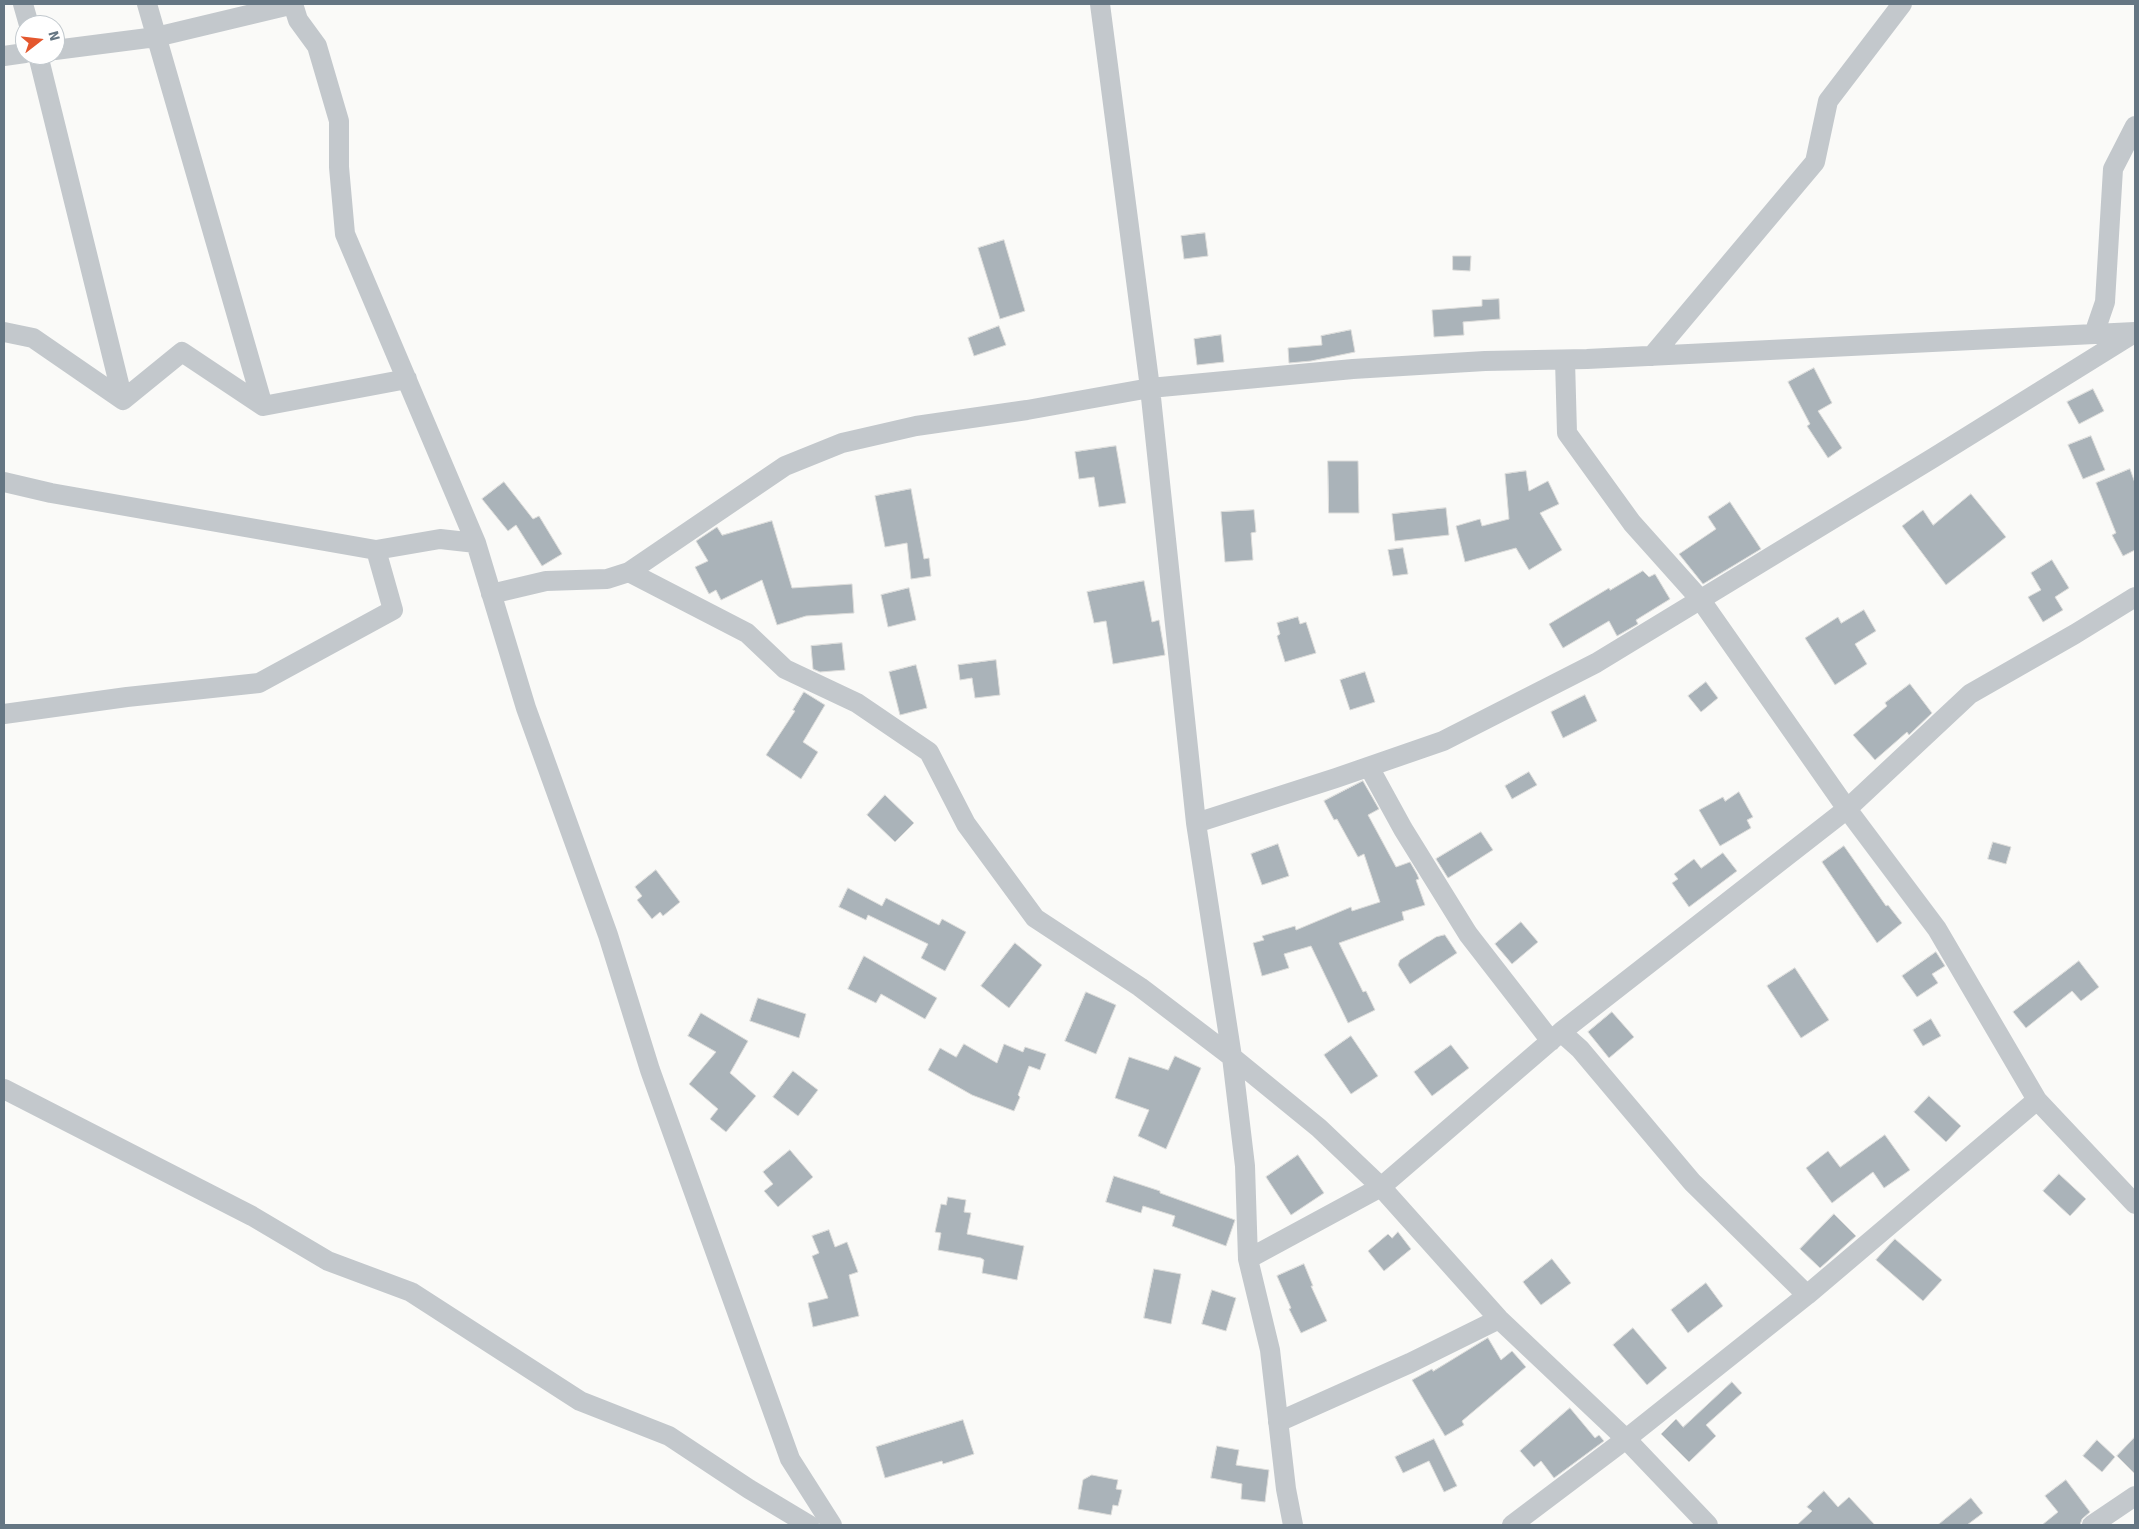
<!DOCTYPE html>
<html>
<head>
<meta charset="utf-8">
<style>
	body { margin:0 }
	#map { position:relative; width:2139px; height:1529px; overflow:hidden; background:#fafaf8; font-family:Signika,sans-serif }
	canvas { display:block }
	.frame { position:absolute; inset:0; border:5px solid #657683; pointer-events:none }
	.north { position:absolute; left:15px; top:15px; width:50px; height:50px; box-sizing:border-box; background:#fff; border:1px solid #c1c8cd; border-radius:50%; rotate:74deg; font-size:14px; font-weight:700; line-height:20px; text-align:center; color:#657683 }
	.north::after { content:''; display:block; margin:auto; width:18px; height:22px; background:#e4572e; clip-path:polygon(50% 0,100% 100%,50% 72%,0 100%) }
</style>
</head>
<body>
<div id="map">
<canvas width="2139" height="1529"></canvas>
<div class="frame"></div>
<div class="north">N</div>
</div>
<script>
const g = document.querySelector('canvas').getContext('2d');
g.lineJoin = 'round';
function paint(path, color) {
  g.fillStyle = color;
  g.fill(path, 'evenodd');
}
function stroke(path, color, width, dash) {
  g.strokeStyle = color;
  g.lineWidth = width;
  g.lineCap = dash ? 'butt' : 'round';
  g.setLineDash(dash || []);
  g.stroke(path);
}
const building = new Path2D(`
	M1205,233L1208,256L1184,259L1181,236Z
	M1004,240L1025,311L1000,319L978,248Z
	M1453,256H1471L1470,271L1453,270Z
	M1499,299L1500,319L1463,322L1464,335L1434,337L1432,310L1482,306V300Z
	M999,326L1006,345L974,356L968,338Z
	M1351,330L1355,352L1311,361L1289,363L1288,348L1322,345L1321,336Z
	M1221,335L1224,362L1197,365L1194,339Z
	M1814,368L1832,403L1818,411L1842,448L1828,458L1807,426L1810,424L1788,382Z
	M2093,389L2104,411L2079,424L2067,402Z
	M2091,436L2105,470L2083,479L2068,445Z
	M1116,446L1126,503L1099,507L1094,477L1079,479L1075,452Z
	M1328,461H1358L1359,513H1329Z
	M2130,469L2135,483V550L2123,556L2112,535L2116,533L2096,483Z
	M1526,471L1529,491L1548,481L1559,504L1540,513L1562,550L1529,570L1516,548L1465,562L1456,526L1480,519L1482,526L1509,519L1505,474Z
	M504,482L533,519L539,516L562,554L542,566L516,525L508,531L482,499Z
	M911,489L924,559L929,558L931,576L911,579L907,543L885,547L875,496Z
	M1971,494L2006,537L1946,585L1902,526L1923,510L1933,525Z
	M1730,502L1761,549L1703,584L1679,554L1716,529L1708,517Z
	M1446,508L1449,535L1395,541L1392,514Z
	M1254,510L1256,532L1251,533L1253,560L1225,562L1221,512Z
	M772,521L792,588L852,584L854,613L806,616L777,625L762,580L721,600L716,590L709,594L695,567L708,561L696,541L717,527L722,535Z
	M1403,548L1408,574L1393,576L1388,550Z
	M2052,560L2069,588L2055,597L2063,610L2043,622L2028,597L2041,590L2031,573Z
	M1643,571L1649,577L1655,574L1670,599L1636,620L1638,624L1617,636L1609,621L1563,648L1549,624L1609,588L1610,590Z
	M1144,581L1152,622L1159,620L1165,655L1113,664L1106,621L1094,623L1087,592Z
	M909,588L916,620L888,627L881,595Z
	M1864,610L1876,631L1855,644L1867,664L1835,685L1805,638L1838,617L1841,623Z
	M1298,617L1300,624L1306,622L1316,653L1285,662L1277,636L1280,634L1277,623Z
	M842,643L845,670L820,672L813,669L811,646Z
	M996,660L1000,695L975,698L972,678L960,680L958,665Z
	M916,665L927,708L900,715L889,672Z
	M1365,672L1375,702L1350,710L1340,680Z
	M1706,682L1718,698L1701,712L1688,696Z
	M1910,684L1932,713L1909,735L1907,732L1875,760L1853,735L1887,706L1885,703Z
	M804,692L825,705L803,742L818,752L801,779L766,755L795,711L793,710Z
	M1585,695L1597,721L1563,738L1551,712Z
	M1529,772L1537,785L1512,799L1505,786Z
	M1363,781L1379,809L1368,815L1396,867L1410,862L1417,874L1419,879L1416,880L1425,905L1402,912L1404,920L1339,943L1363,992L1366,991L1375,1010L1348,1023L1311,946L1284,954L1289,968L1262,976L1253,943L1264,940L1262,936L1295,926L1296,930L1351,907L1352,911L1380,902L1364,854L1358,857L1337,819L1334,820L1324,801Z
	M1739,792L1753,817L1747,820L1751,828L1720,846L1699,810L1723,797L1725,801Z
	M885,795L914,823L895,842L867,815Z
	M1481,832L1493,850L1448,878L1436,859Z
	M1993,842L2011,847L2006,864L1988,859Z
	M1278,844L1289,876L1262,885L1251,854Z
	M1844,846L1886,906L1888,905L1902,923L1877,943L1822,862Z
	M1723,853L1737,871L1689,907L1672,883L1678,879L1674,874L1694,859L1701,868Z
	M656,870L680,902L663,916L660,912L652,919L637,900L642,896L635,887Z
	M848,888L882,906L886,898L939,925L942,919L966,932L945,971L921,958L928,944L868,915L866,920L839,907Z
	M1521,922L1538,942L1512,964L1495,944Z
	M1445,935L1457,953L1410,984L1398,965L1400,960L1436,937Z
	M1015,943L1042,965L1009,1008L981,986Z
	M1936,952L1945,966L1932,974L1938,983L1917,997L1902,976Z
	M864,956L937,998L925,1019L881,994L876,1003L848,989Z
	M2079,961L2099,987L2081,1001L2072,991L2026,1028L2013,1012Z
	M1795,968L1829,1020L1801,1038L1767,986Z
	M1086,992L1116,1005L1096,1054L1065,1041Z
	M758,998L806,1014L799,1038L750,1021Z
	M1612,1012L1634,1037L1609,1058L1588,1032Z
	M701,1013L748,1041L730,1073L756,1096L726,1132L710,1119L718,1109L689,1084L716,1052L688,1036Z
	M1931,1019L1941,1036L1923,1046L1913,1030Z
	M1351,1036L1378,1076L1351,1094L1324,1055Z
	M964,1044L997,1063L1004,1044L1023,1052L1025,1047L1046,1054L1040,1070L1029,1066L1018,1095L1020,1097L1014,1111L972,1095L928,1070L940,1048L956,1057Z
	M1451,1045L1469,1068L1432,1096L1414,1072Z
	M1175,1056L1201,1068L1166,1149L1138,1136L1149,1110L1115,1098L1129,1057L1168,1070Z
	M793,1071L818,1090L798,1116L773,1097Z
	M1929,1096L1961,1126L1946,1142L1914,1112Z
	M1885,1135L1910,1170L1884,1188L1873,1172L1832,1203L1806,1168L1828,1151L1840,1167Z
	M790,1150L813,1177L778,1207L764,1191L773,1184L763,1172Z
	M1298,1155L1324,1193L1291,1215L1266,1177Z
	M2059,1174L2086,1199L2070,1216L2043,1191Z
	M1114,1176L1160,1191V1193L1235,1220L1226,1246L1172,1226L1175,1216L1143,1206L1141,1213L1106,1202Z
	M948,1197L966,1200L964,1212L971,1213L967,1234L1024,1246L1017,1280L982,1273L984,1260L981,1258L938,1250L941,1233L935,1232L941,1204L946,1205Z
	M1834,1214L1856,1236L1820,1268L1800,1249Z
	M829,1230L835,1247L847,1242L858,1272L849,1275L859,1316L813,1327L808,1303L828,1298L812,1256L819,1253L812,1236Z
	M1398,1232L1411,1249L1384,1271L1368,1251L1388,1234L1392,1238Z
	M1895,1239L1942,1280L1923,1301L1876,1260Z
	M1552,1259L1571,1283L1541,1305L1523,1282Z
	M1304,1264L1313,1286H1311L1327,1321L1301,1333L1289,1309L1291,1308L1277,1276Z
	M1154,1269L1181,1274L1171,1324L1144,1318Z
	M1706,1283L1723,1306L1688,1333L1671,1310Z
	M1212,1290L1236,1298L1226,1331L1202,1324Z
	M1633,1328L1667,1368L1647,1385L1613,1345Z
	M1488,1338L1501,1360L1512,1351L1526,1367L1462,1421L1464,1425L1445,1436L1412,1380L1432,1369L1433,1371Z
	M1732,1382L1742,1393L1706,1425L1716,1436L1689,1462L1661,1434L1676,1419L1683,1427Z
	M1570,1408L1595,1438L1599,1435L1604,1441L1554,1478L1541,1461L1534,1467L1520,1451Z
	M963,1420L974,1454L943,1464L942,1461L885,1478L876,1447Z
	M2135,1437V1474L2117,1456Z
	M1434,1439L1457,1486L1444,1492L1429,1461L1403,1473L1395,1457Z
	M2097,1440L2115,1457L2102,1472L2083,1456Z
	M1217,1446L1239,1450L1236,1465L1269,1470L1265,1502L1241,1499L1242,1484L1211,1478Z
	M1092,1475L1118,1480L1116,1489L1122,1490L1118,1506L1113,1505L1111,1515L1078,1509L1083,1480Z
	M2066,1480L2090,1512L2082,1519L2080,1525H2042L2058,1512L2045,1496Z
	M1824,1491L1838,1507L1849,1497L1875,1525H1797L1812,1511L1807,1507Z
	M1971,1498L1983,1513L1967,1525H1938Z`);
paint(building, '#aab3b9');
stroke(building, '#dcdcda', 1);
stroke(new Path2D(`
	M23,4L29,25
	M147,4L263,406
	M293,4L298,20L317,46L339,121V167L345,234L476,543L526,708L608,935L650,1070L790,1459L832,1525
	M1100,4L1150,388L1196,823L1232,1057L1245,1166L1248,1259L1270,1350L1286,1489L1293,1525
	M55,50L156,37L294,4
	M38,55L123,400
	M4,56L25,53
	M4,332L33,338L123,400L182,352L263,406L407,379
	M2094,334L2105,302L2113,169L2135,126
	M1652,356L1815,162L1828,101L1902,4
	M1565,360L1567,433L1632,523L1700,599L1847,809L1937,929L2037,1100L2135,1204
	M4,482L51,493L376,550L440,539L476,543
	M629,572L747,633L785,669L857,703L929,752L966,824L1035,918L1140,987L1232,1057L1319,1128L1381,1187L1499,1319L1626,1439L1708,1525
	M491,594L546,581L607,579L629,572L785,466L842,443L916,426L1027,410L1150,388L1353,369L1485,361L1587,359L2135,332
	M4,714L127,697L259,683L393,610L376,550
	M1369,767L1403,829L1468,934L1551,1041
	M1196,823L1336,778L1443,741L1596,663L1933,458L2134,333
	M1561,1032L1580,1049L1692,1182L1807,1295
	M4,1089L252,1216L328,1261L411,1292L580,1401L669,1436L749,1489L809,1525
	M1248,1259L1381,1187L1561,1032L1847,809L1970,694L2075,634L2135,597
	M1278,1422L1410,1363L1499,1319
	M1512,1525L1626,1439L1807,1295L2037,1100
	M2092,1525L2135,1496`), '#c3c8cc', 20);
</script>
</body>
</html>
